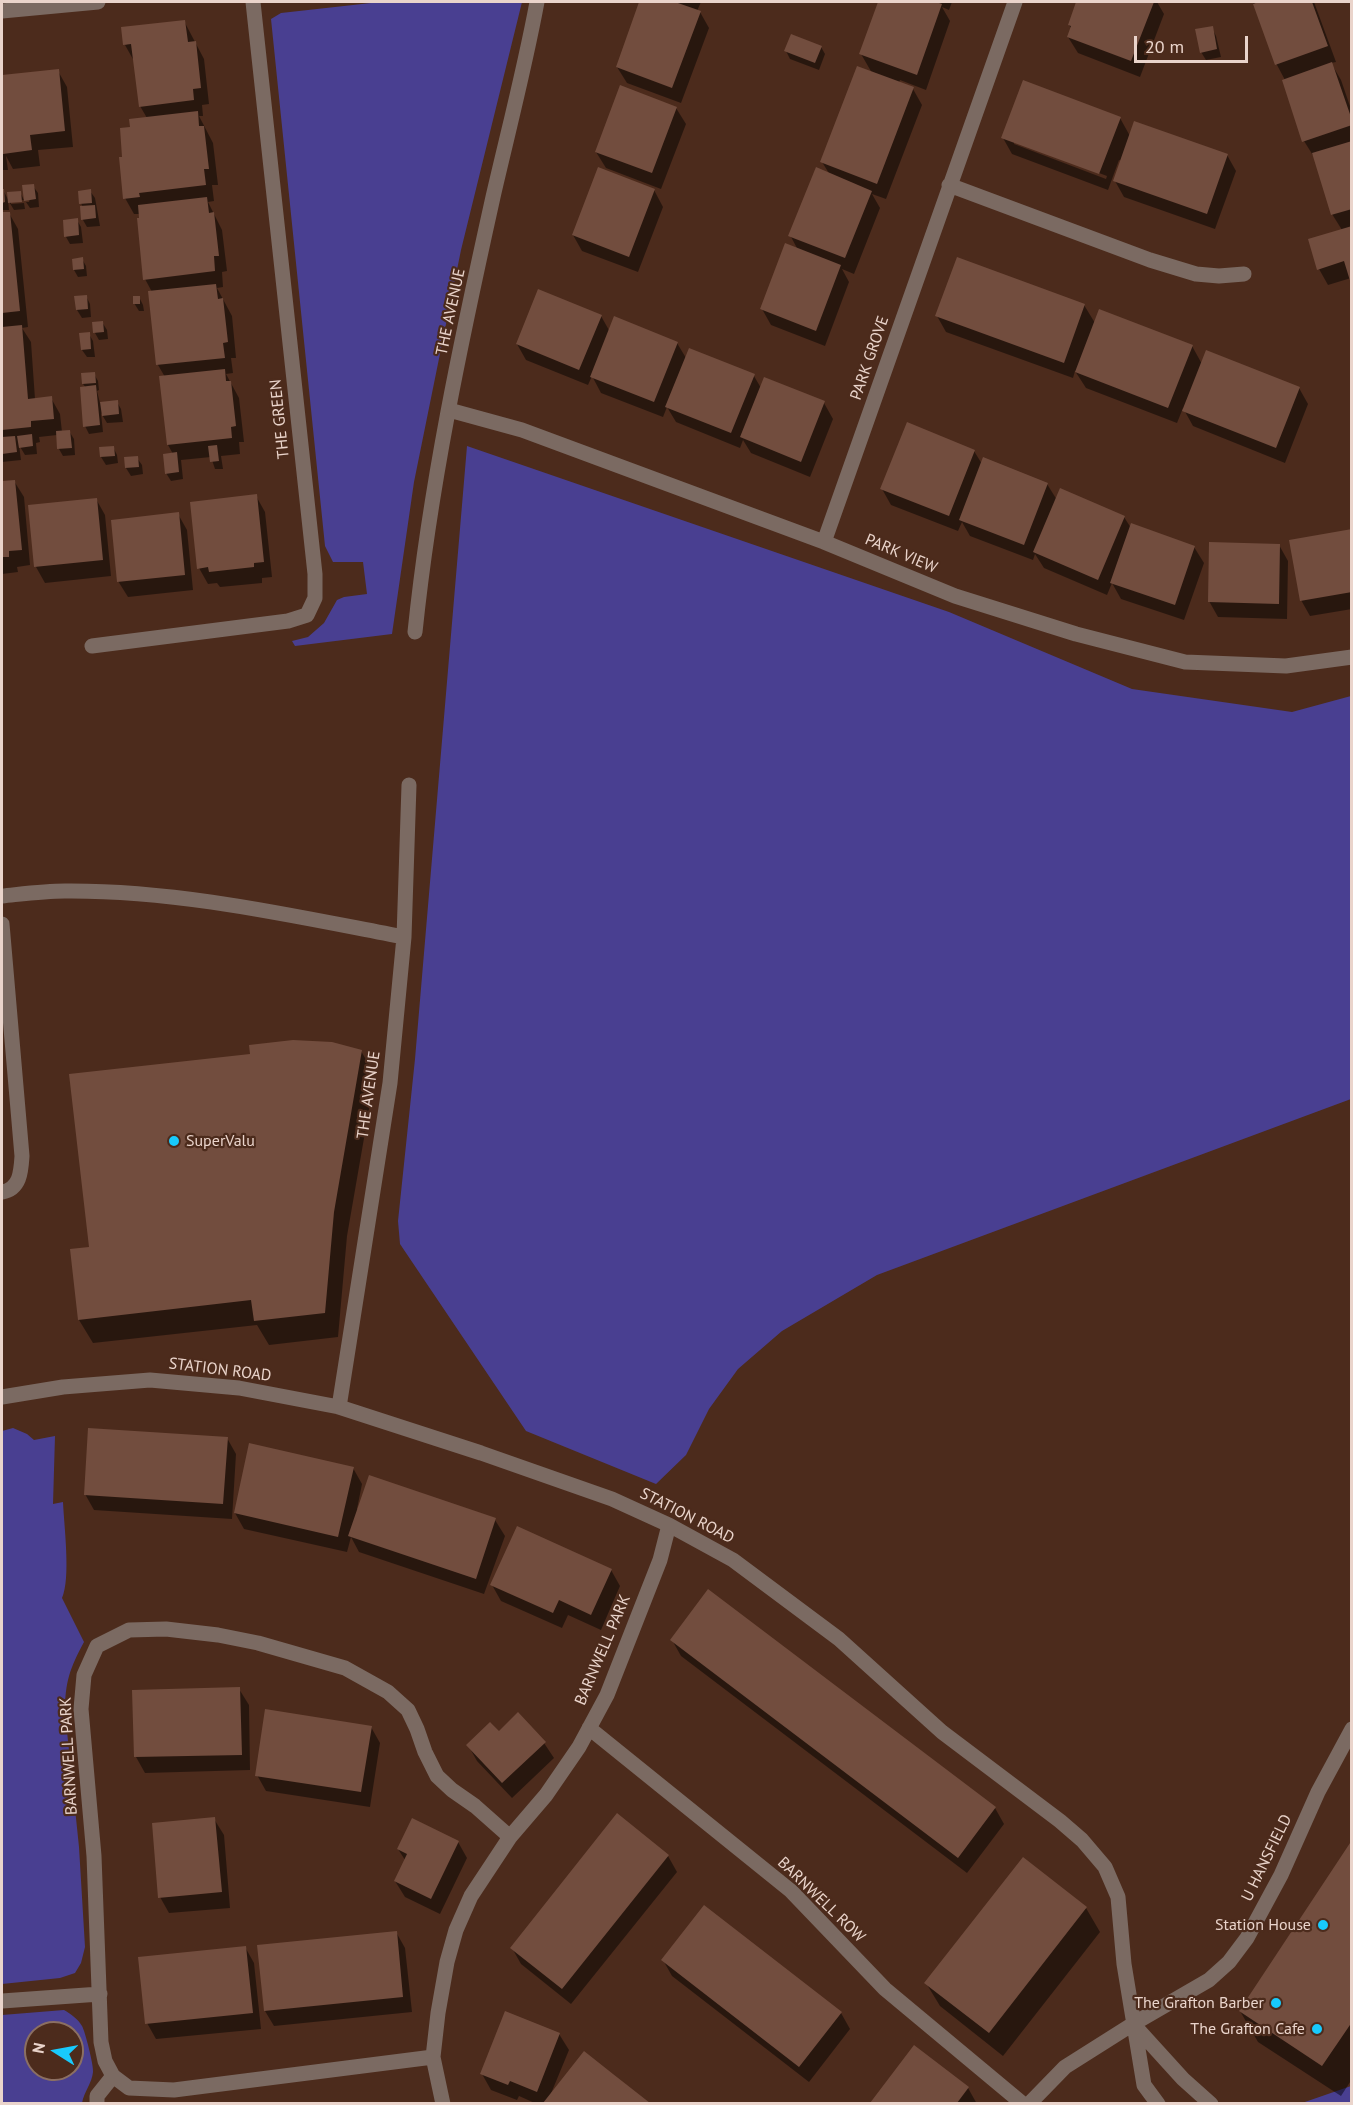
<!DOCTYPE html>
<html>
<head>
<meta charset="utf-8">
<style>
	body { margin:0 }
	#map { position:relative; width:1353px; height:2105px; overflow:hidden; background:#4c2b1c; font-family:"PT Sans",sans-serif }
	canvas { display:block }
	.frame { position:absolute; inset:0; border:3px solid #ead4cb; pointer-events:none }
	.north { position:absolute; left:24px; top:2021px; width:60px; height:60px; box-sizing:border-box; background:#4c2b1c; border:2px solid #8b6f62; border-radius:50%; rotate:281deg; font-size:16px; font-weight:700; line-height:24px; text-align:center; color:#ead4cb }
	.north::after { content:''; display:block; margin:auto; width:21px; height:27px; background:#18cafc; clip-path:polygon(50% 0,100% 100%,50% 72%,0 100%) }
	.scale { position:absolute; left:1134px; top:36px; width:114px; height:27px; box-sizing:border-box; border:3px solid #ead4cb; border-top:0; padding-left:8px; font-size:18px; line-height:21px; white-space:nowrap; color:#ead4cb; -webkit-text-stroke:4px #4c2b1c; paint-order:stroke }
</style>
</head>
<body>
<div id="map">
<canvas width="1353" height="2105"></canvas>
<div class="frame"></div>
<div class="north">N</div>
<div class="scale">20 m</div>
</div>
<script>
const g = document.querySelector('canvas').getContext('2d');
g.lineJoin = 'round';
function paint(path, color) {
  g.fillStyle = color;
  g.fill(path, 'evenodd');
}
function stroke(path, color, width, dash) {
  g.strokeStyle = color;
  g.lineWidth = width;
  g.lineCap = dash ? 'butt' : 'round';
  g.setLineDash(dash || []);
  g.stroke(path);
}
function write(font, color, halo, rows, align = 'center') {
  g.font = font + ' "PT Sans",sans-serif';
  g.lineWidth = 4.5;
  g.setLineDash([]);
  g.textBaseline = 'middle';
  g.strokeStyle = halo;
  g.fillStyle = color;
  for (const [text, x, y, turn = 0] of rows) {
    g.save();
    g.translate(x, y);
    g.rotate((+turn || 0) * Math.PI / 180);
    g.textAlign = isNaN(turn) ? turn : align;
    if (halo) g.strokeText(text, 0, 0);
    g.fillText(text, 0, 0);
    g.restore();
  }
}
paint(new Path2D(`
	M380,2H522L461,250L414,482L392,634L295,646L292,641L308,637L324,623L337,600L344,597L367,594L363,562H333L325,546L271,19L281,13Z
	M467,446L949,612L1132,689L1292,712L1351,696V1099L877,1275L782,1331L738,1369L709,1409L686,1455L656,1484L526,1431L400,1244L398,1221L415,1059Z
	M13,1428L27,1434L34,1440L55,1436L53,1504L63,1502C64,1526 71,1578 62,1598L84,1642C70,1668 65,1682 65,1712L79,1847L85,1947L81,1963L75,1973L60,1978L2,1984V1431Z
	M64,2010C71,2014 78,2019 82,2026C85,2031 94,2066 93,2072C92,2083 84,2092 82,2103H2V2015ZM36,2033H72V2069H36Z
	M1351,2086V2103H1302Z`), '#493f91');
paint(new Path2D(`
	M641,2H671L676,3L677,2H701L697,11L700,12L709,28L681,103L627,83L617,67Z
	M879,2H952L949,10L942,7L950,21L926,90L900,80L899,83L913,89L922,105L886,199L872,194L880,208L854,274L842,269L849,282L825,346L771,325L762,309L798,250L790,235L830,175L822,162L872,73L861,54Z
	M1078,2H1157L1164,14L1140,77L1078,53L1068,37L1071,28L1069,25Z
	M1253,2H1257V4L1262,2H1314L1336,62L1331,63L1341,80L1352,112V281L1351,278L1328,285L1319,269L1342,230L1332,214L1314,157L1304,141L1285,80L1277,65Z
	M184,21L204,59L209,104L202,105L203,116H199L213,143L218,185H212L214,201L208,202L222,230L227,271L222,272L223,287L217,288L232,316L236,358H231L233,373L226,374L239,398L244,442H239L240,454L221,456L223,469H215L211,457L181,460L183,479L171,481L166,473L173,454L168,445L160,378L165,377L158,365L149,293L152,292L145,279L141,214H134L125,198L124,158L132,128L147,118L140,106L134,61L125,45Z
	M1212,28L1216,36L1221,57L1206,60L1201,52Z
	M821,47L825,54L819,70L790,59L786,51Z
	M58,71L67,87L73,147L38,150L40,166L13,169L6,156L8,170H2V77Z
	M676,108L686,124L661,189L606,168L596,152Z
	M1120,118L1130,136L1227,155L1236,171L1215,229L1124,197L1115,181L1122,161L1119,160L1108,190L1012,154L1003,138ZM1014,141L1107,176L1106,179L1014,144Z
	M33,186L38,193L39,207L30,208L26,202H29Z
	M3,190L9,201L20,192L24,200L11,201V204L24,203L25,209L14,210L8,200L9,210H2V191Z
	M654,190L663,207L638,272L582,251L573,235Z
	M90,191L95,198L100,226L87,227L83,220V208L81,203Z
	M9,213L18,229L28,327L22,328L31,342L35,399L51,398L60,414L62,432L69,431L74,439L75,455L63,456L59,449L57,435L39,437L40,442L36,443L37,454L25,455L19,445L21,460L2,462V214Z
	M77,220L81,227L83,243L70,244L66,237Z
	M82,259L86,266L87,276L78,277L74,270Z
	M86,296L90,304L91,317L82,318L77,310L76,297Z
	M139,297L143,305L144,311H139L134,303Z
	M1084,305L1095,323L1192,346L1202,364L1299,388L1308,404L1285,463L1193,426L1183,408L1177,423L1086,388L1075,371L1073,378L946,332L937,316Z
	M601,316L610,332L677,343L686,358L754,376L761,388L824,403L833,419L810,477L751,453L743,440L740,448L676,422L667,407L663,417L601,393L592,376L588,385L526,360L517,344Z
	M102,322L107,330L108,339L99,340L95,333Z
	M89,334L93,341L95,357H87L82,350Z
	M94,374L98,381L99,390L97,391L100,403L117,402L121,409L123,422L107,423L101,413L103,432L89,434L85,426L86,388L83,384Z
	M113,447L117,455L118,463L106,465L101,457L100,448Z
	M974,451L982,464L1047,484L1057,500L1124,517L1131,528L1194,547L1204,563L1184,620L1121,599L1112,583L1107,595L1044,568L1035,554L1033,560L970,536L962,522L958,531L891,505L882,489Z
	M125,458H137L142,465L143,474L131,476L126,468Z
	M14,481L24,497L30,565L17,567L18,572L2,574V483Z
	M256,496L265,512L272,577L262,578V583L220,587L217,583L208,584L199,568Z
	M96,499L105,515L111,576L45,583L36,567Z
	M178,514L187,530L193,590L128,597L118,581Z
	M1352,531V609L1310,616L1301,600Z
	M1279,545L1288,561L1287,619L1218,617L1209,601Z
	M361,1051L375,1075L347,1236L338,1337L269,1345L257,1325L93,1343L79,1320L91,1248Z
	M227,1438L236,1454L232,1519L94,1510L85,1494Z
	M353,1468L362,1484L357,1509L495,1520L505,1536L484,1594L359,1552L351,1537L347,1552L244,1529L235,1513Z
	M611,1570L620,1586L601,1630L568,1615L562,1628L501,1601L492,1585Z
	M672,1640L995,1808L1004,1824L967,1873L681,1656Z
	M239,1689L249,1705L250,1770L145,1773L136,1757L134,1692Z
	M371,1727L380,1743L370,1807L266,1791L257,1775Z
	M499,1733L544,1743L554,1758L512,1798L477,1761L468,1745Z
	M214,1819L224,1835L230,1908L169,1913L160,1897Z
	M458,1842L467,1858L440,1914L405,1897L395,1881L405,1860L398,1849Z
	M1352,1843V2079L1341,2096L1258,2042L1240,2011Z
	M668,1856L677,1872L571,2004L521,1964L512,1948Z
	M704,1907L841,2013L850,2029L809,2082L672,1976L663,1960Z
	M1086,1908L1100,1932L1003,2056L940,2006L926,1983Z
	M396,1932L405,1948L412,2012L274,2026L265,2011Z
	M245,1947L254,1963L261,2029L156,2039L147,2023Z
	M559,2034L569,2050L550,2096L585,2054L647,2104H537L519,2096L517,2100L491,2090L482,2074Z
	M915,2047L968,2088L977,2104H871Z`), '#0007');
paint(new Path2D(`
	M639,2H675L701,11L672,88L616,67Z
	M878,2H936L942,4L917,75L859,54Z
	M1076,2H1154L1131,61L1067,37L1071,26L1068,25Z
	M1258,2H1312L1328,46L1275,65L1253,4Z
	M185,20L188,42L196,41L201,88L193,89L194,100L139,107L131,44L123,45L121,27Z
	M1213,26L1217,49L1200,53L1195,29Z
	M791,34L822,46L815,63L784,51Z
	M1332,62L1352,120V125L1302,142L1282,80Z
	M857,66L914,87L877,184L820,162Z
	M59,69L65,131L30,135L32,150L3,154L2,75Z
	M1023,80L1121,117L1099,174L1001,138Z
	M620,85L677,107L652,173L595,152Z
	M198,111L199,126H204L209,169H204L206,185L139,193L140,197L123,199L119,157H122L120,128L130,127L129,119Z
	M1134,121L1228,154L1207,214L1113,181Z
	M1352,141V209L1331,215L1312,153Z
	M598,167L655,189L629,257L572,235Z
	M816,167L872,191L845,258L788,236Z
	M34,184L36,199L24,201L22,185Z
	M2,189H4L5,202L2,203Z
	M91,189L92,203L79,204L78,191Z
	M21,191L22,202L8,203L7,192Z
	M207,197L209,213L214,212L219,256H214L215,271L143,280L137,218H139L138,205Z
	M95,205L96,218L81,220L80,206Z
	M2,212H10L20,311L2,313Z
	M78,218L79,235L64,237L63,220Z
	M1352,226V284H1351L1344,261L1317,270L1308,239Z
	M785,243L841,265L816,331L760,309Z
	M83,257L84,269L73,270L72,259Z
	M957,257L1085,304L1064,363L935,316Z
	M216,284L218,299L223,298L228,342L223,343L225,358L156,365L148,291Z
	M538,289L602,315L579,370L516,344Z
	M87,295L88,309L76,310L74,296Z
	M133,296H140V304H133Z
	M1099,309L1193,345L1168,408L1075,372Z
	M614,316L678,342L654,402L590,377Z
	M103,321L104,332L93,333L92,322Z
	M22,325L28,399L52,396L54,419L31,421V427L2,430V327Z
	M90,332L91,349L81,350L79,333Z
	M689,348L755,374L731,433L665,407Z
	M1206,350L1300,387L1276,448L1182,411Z
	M225,369L226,381H231L236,426L231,427L232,438L167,445L159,376Z
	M95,372L96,383L82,384L81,373Z
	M764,377L825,401L801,462L740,437Z
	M96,385L100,425L83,427L80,387Z
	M118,400L119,414L102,416L100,402Z
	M907,422L975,450L949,516L880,489Z
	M70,430L72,448L57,449L56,431Z
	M32,434L33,446L19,448L17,436Z
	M15,436L17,452L2,454V437Z
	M217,445L219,461L210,462L208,446Z
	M114,446L115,456L100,457L99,447Z
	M177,452L179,472L165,474L163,454Z
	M138,456L139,467L125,468L124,457Z
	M983,457L1048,483L1024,545L959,520Z
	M15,480L22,550L9,551V557H2V481Z
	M1060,488L1125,516L1098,580L1033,552Z
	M257,494L264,562L254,563V567L209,572L208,567L197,569L190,502Z
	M97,498L103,560L34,567L28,505Z
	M179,512L185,575L117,582L111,520Z
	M1131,523L1195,546L1175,605L1110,583Z
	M1352,529V592L1300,601L1289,540Z
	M1209,542L1280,544L1279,604L1208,602Z
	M293,1040L332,1042L362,1050L334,1212L325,1313L254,1321L251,1300L78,1320L70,1249L89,1247L69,1074L250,1054L249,1045Z
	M88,1428L228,1437L223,1504L84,1495Z
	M249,1443L354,1467L338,1537L234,1513Z
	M369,1475L496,1518L476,1579L348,1536Z
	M517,1526L612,1569L591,1615L559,1600L553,1613L490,1585Z
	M708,1589L996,1807L958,1858L670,1640Z
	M240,1687L242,1755L134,1757L132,1690Z
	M265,1709L372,1726L361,1792L255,1776Z
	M518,1712L546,1742L502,1783L466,1745L490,1722L499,1731Z
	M617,1813L669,1855L562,1989L510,1948Z
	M215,1817L222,1892L158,1898L152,1823Z
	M412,1818L459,1841L431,1899L394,1881L407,1854L397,1849Z
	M1352,1840V2022L1322,2066L1239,2011Z
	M1023,1857L1087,1907L989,2033L924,1983Z
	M704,1905L842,2012L799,2067L661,1960Z
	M397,1931L403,1997L264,2011L257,1945Z
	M246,1946L253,2013L145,2024L138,1957Z
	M505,2011L560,2033L537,2092L510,2081L508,2085L480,2074Z
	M914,2045L969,2087L957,2103H870Z
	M584,2051L613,2074L650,2103H543Z`), '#724d3e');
stroke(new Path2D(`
	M2,11L98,2
	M949,185L1150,260L1196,274L1219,276L1244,274
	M449,410L522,430L824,542L955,596L1076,634L1185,662L1286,666L1352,657
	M824,542L1015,2
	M415,632C430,486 461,341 493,197C508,132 525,67 537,2
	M92,646L288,621L307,615L315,598V574L253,2
	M2,896C22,894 44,891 65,891C179,890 293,916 404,937
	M2,924L22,1156C21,1172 20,1189 2,1192
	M2,1397L63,1387L150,1380L239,1388L339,1407L481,1453L612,1499L669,1525L733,1560L839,1639L942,1732L1060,1821L1082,1840L1105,1867L1118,1897L1124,1964L1144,2085L1158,2104
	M339,1407L390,1083L404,937L409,785
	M589,1728L791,1891L885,1989L1023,2104
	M2,2001L100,1994
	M1133,2024L1183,2079L1211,2104
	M433,2057L174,2090L129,2088L113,2076L105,2061L101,2042L94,1856L81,1709L84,1675L97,1646L129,1630L166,1629L218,1635L258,1643L345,1668L388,1692L408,1710L417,1729L425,1752L437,1776L452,1790L475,1806L510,1837
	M97,2104V2096L113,2076
	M443,2104L433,2057L438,2013L447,1962L456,1930L471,1896L510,1837L546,1795L579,1747L607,1695L660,1560L669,1525
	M1029,2104L1065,2067L1133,2024L1209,1980L1229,1962L1247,1938L1281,1875L1318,1792L1352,1729`), '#7b6a62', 15);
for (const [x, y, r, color] of [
	[174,1141,6,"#18cafc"],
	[1323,1925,6,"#18cafc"],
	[1276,2003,6,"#18cafc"],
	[1317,2029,6,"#18cafc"]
]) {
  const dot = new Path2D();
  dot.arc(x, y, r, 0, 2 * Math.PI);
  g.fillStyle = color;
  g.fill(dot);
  stroke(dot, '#4c2b1c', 2);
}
write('16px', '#ead4cb', '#4c2b1c', [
	["THE AVENUE",451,312,-78],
	["PARK GROVE",870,358,-71],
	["THE GREEN",280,419,-96],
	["PARK VIEW",901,554,23],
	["THE AVENUE",369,1095,-82],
	["STATION ROAD",220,1370,7],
	["STATION ROAD",687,1516,27],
	["BARNWELL PARK",603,1650,-67],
	["BARNWELL PARK",69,1756,-93],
	["U HANSFIELD",1267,1858,-64],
	["BARNWELL ROW",821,1900,44]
]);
write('16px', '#ead4cb', '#4c2b1c', [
	["SuperValu",186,1141,"left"],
	["Station House",1311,1925],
	["The Grafton Barber",1264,2003],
	["The Grafton Cafe",1305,2029]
], 'right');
</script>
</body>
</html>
